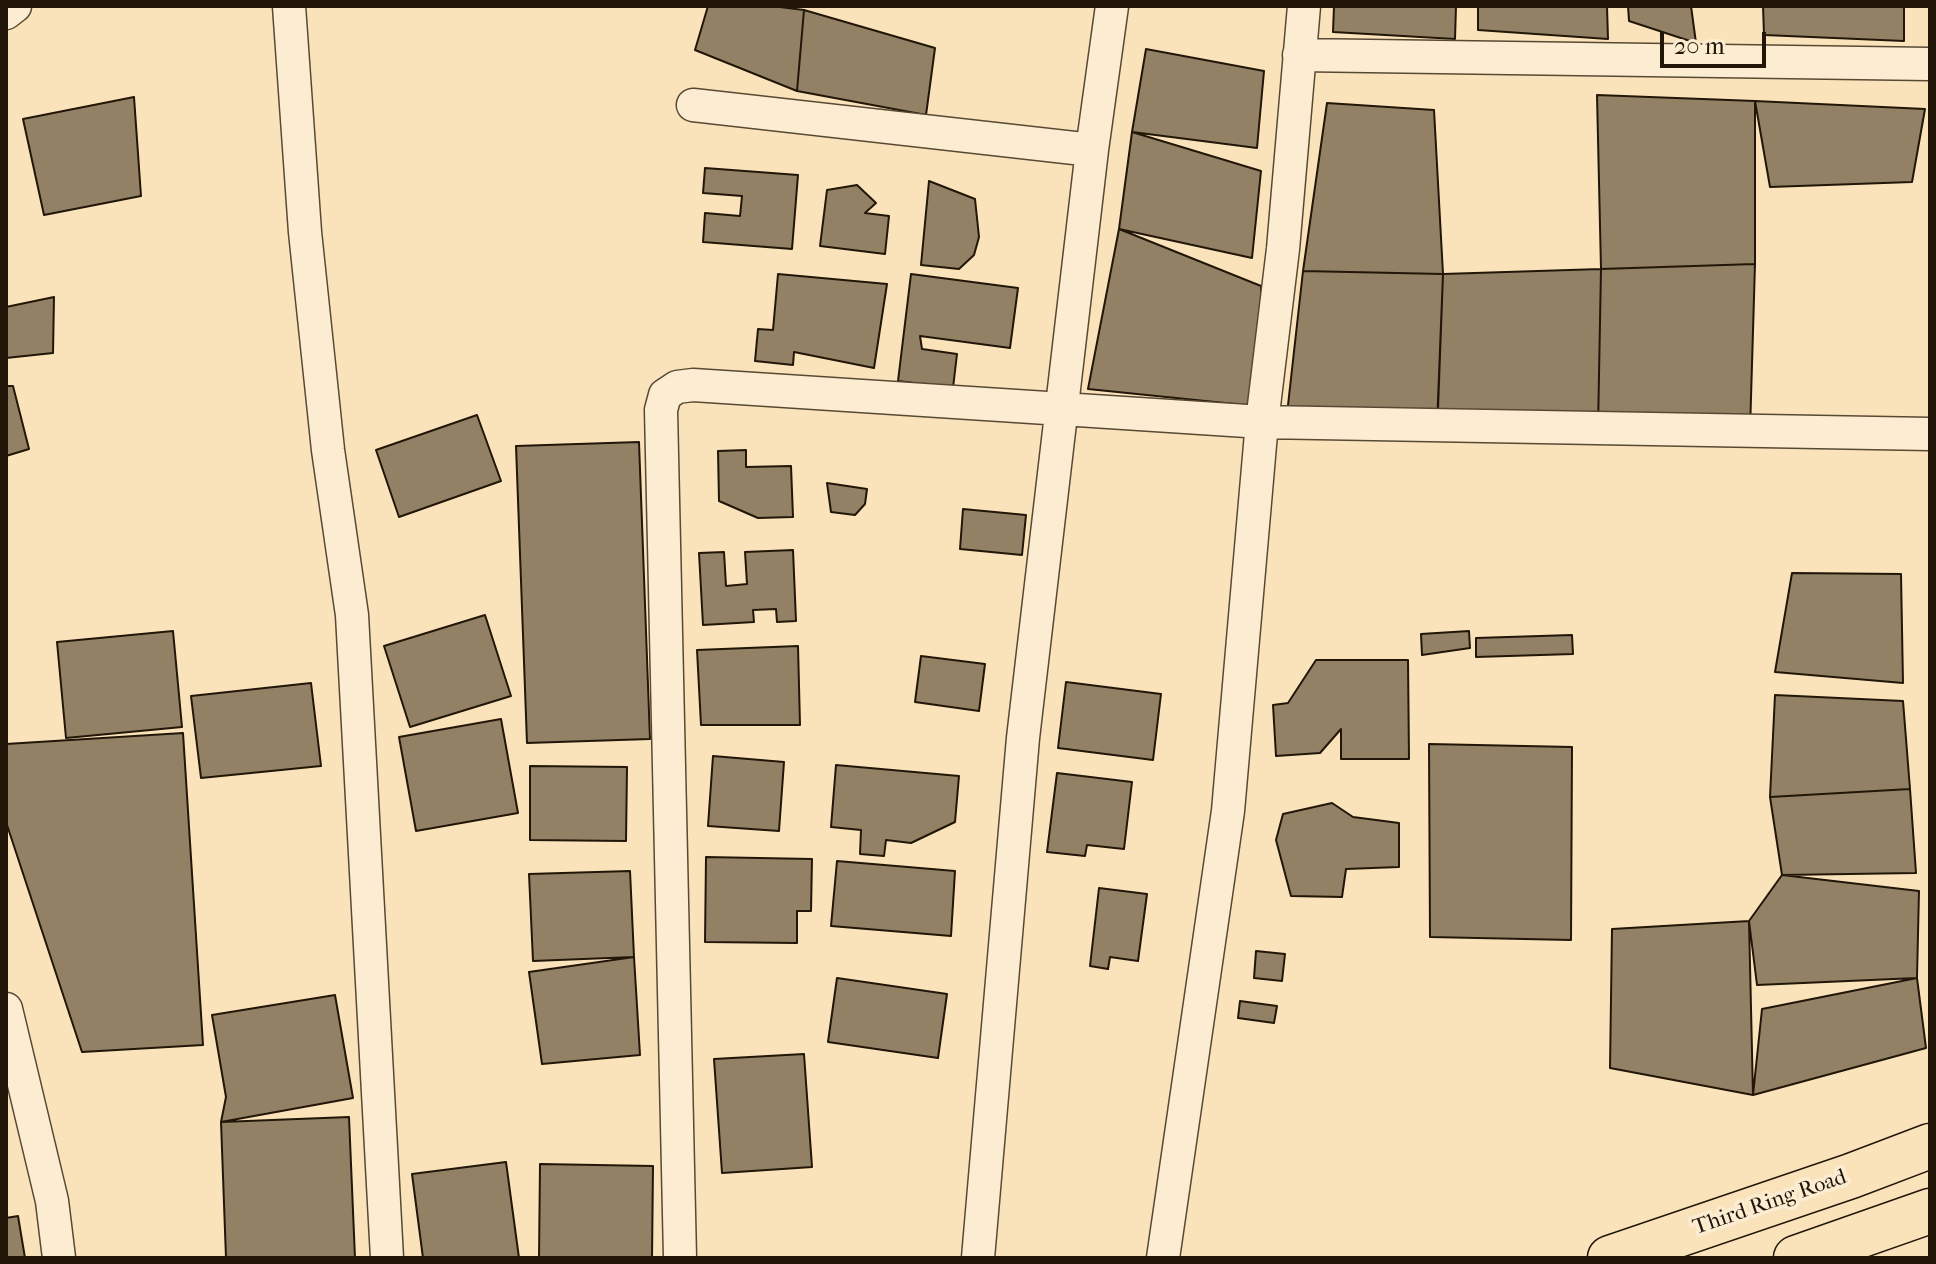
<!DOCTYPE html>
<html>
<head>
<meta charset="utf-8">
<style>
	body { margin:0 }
	#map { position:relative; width:1936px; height:1264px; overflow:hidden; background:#fae3ba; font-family:"IM FELL French Canon",serif }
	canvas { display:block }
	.frame { position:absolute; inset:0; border:8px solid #211608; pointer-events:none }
	.scale { position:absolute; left:1660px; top:32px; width:106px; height:36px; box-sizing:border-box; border:4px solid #211608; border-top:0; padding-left:10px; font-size:24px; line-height:28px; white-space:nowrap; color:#211608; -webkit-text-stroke:6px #fcedd2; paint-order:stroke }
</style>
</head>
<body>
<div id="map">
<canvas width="1936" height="1264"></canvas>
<div class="frame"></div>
<div class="scale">20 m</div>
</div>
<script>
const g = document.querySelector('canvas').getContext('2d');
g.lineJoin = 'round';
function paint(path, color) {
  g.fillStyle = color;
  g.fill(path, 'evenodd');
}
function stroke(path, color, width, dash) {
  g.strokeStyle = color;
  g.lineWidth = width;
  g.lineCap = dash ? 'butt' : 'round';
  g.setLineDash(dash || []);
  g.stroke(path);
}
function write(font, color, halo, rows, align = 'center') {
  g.font = font + ' "IM FELL French Canon",serif';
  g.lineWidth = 7;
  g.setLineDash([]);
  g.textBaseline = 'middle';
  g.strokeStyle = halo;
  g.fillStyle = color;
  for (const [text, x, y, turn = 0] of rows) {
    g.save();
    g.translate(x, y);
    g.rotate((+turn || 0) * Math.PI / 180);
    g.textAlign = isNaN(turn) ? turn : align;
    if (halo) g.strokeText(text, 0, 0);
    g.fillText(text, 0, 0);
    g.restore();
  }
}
const building = new Path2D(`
	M708,6H772L804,10L797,91L695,50Z
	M1334,6H1456L1455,39L1333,32Z
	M1478,6H1607L1608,39L1478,30Z
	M1628,6H1691L1696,43L1629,21Z
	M1763,6H1904V41L1764,35Z
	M804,10L935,48L926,115L797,91Z
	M1146,49L1264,71L1257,148L1132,132Z
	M1597,95L1755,101V264L1601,269Z
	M134,97L141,196L44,215L23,119Z
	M1755,101L1925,109L1912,182L1770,187Z
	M1327,103L1434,110L1443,274L1303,271Z
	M1132,132L1261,171L1252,258L1119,229Z
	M705,168L798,175L792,249L703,242L705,213L740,216L742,196L703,193Z
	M929,181L975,199L979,237L974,255L959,269L921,265Z
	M857,185L876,203L865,213L889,216L885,254L820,246L827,190Z
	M1119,229L1261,286L1264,407L1088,389Z
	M1755,264L1750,431L1598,428L1601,269Z
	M1601,269L1598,428L1437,425L1443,274Z
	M1303,271L1443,274L1438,409L1286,423Z
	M778,274L887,284L874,368L794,352L793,365L755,361L758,329L773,330Z
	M911,274L1018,288L1010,348L920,336L922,349L957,354L953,388L898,381Z
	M54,297L53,353L6,358V307Z
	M6,386H13L29,449L6,456Z
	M477,415L501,481L399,517L376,450Z
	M639,442L650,739L527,743L516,446Z
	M746,450V467L791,466L793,517L758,518L719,501L718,451Z
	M827,483L867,489L865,504L855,515L831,512Z
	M963,509L1026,515L1022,555L960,549Z
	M793,550L796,621L777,622L776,609L753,610L754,622L703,625L699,553L724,552L726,586L747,584L745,552Z
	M1792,573L1901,574L1903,683L1775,672Z
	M485,615L511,696L410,727L384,646Z
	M173,631L182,727L66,738L57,642Z
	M1469,631L1470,648L1422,655L1421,634Z
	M1572,635L1573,654L1476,657V638Z
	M798,646L800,725H701L697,650Z
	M921,656L985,664L979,711L915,702Z
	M1316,660H1408L1409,759H1341V729L1320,753L1276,756L1273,705L1288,703Z
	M1066,682L1161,694L1153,760L1058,748Z
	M311,683L321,766L201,778L191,696Z
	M1775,695L1903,701L1910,789L1770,797Z
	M501,719L518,813L416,831L399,737Z
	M183,733L203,1045L82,1052L6,822V744Z
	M1429,744L1572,747L1571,940L1430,937Z
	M713,756L784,762L779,831L708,826Z
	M836,765L959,776L955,822L911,843L886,840L884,856L860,854L861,830L831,827Z
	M530,766L627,767L626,841L530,840Z
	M1057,773L1132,782L1124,849L1087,845L1085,856L1047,852Z
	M1910,789L1916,873L1782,875L1770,797Z
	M1332,803L1353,817L1399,823V867L1346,869L1342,897L1291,896L1276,840L1283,814Z
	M706,857L812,859L811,911H797V943L705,942Z
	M837,861L955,871L951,936L831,926Z
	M630,871L634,957L533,961L529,874Z
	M1782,875L1919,891L1917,978L1757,985L1749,921Z
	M1099,888L1147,894L1138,961L1110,957L1108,969L1090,966Z
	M1749,921L1753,1095L1610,1068L1612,929Z
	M1256,951L1285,954L1282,981L1254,978Z
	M634,957L640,1055L542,1064L529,972Z
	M837,978L947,994L938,1058L828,1042Z
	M1917,978L1926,1048L1753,1095L1762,1009Z
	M335,995L353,1098L221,1122L226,1097L212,1015Z
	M1240,1001L1277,1006L1274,1023L1238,1018Z
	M804,1054L812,1167L722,1173L714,1059Z
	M349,1117L355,1258H226L221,1122Z
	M506,1162L519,1258H423L412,1174Z
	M540,1164L653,1166L652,1258H539Z
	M18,1216L25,1258H6V1218Z`);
paint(building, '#928165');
stroke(building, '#211608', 2);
const minor = new Path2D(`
	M289,6L305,232L328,450L352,615L387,1258
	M6,13L15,6
	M1299,55L1930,64
	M693,105L1092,150
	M6,1009L52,1201L59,1258
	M680,1258L661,410L665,395L677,387L693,385L1262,422L1930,434
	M978,1258L1023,738L1092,150L1112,6
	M1163,1258L1228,811L1262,422L1283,249L1304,6`);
const primary = new Path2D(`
	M1610,1258L1851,1176L1930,1146
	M1796,1258L1930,1211`);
stroke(minor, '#574934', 35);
stroke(primary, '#211608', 47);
stroke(minor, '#fcedd2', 32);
stroke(primary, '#fae3ba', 44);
write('22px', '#211608', '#fcedd2', [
	["Third Ring Road",1770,1203,-19]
]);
</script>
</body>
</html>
